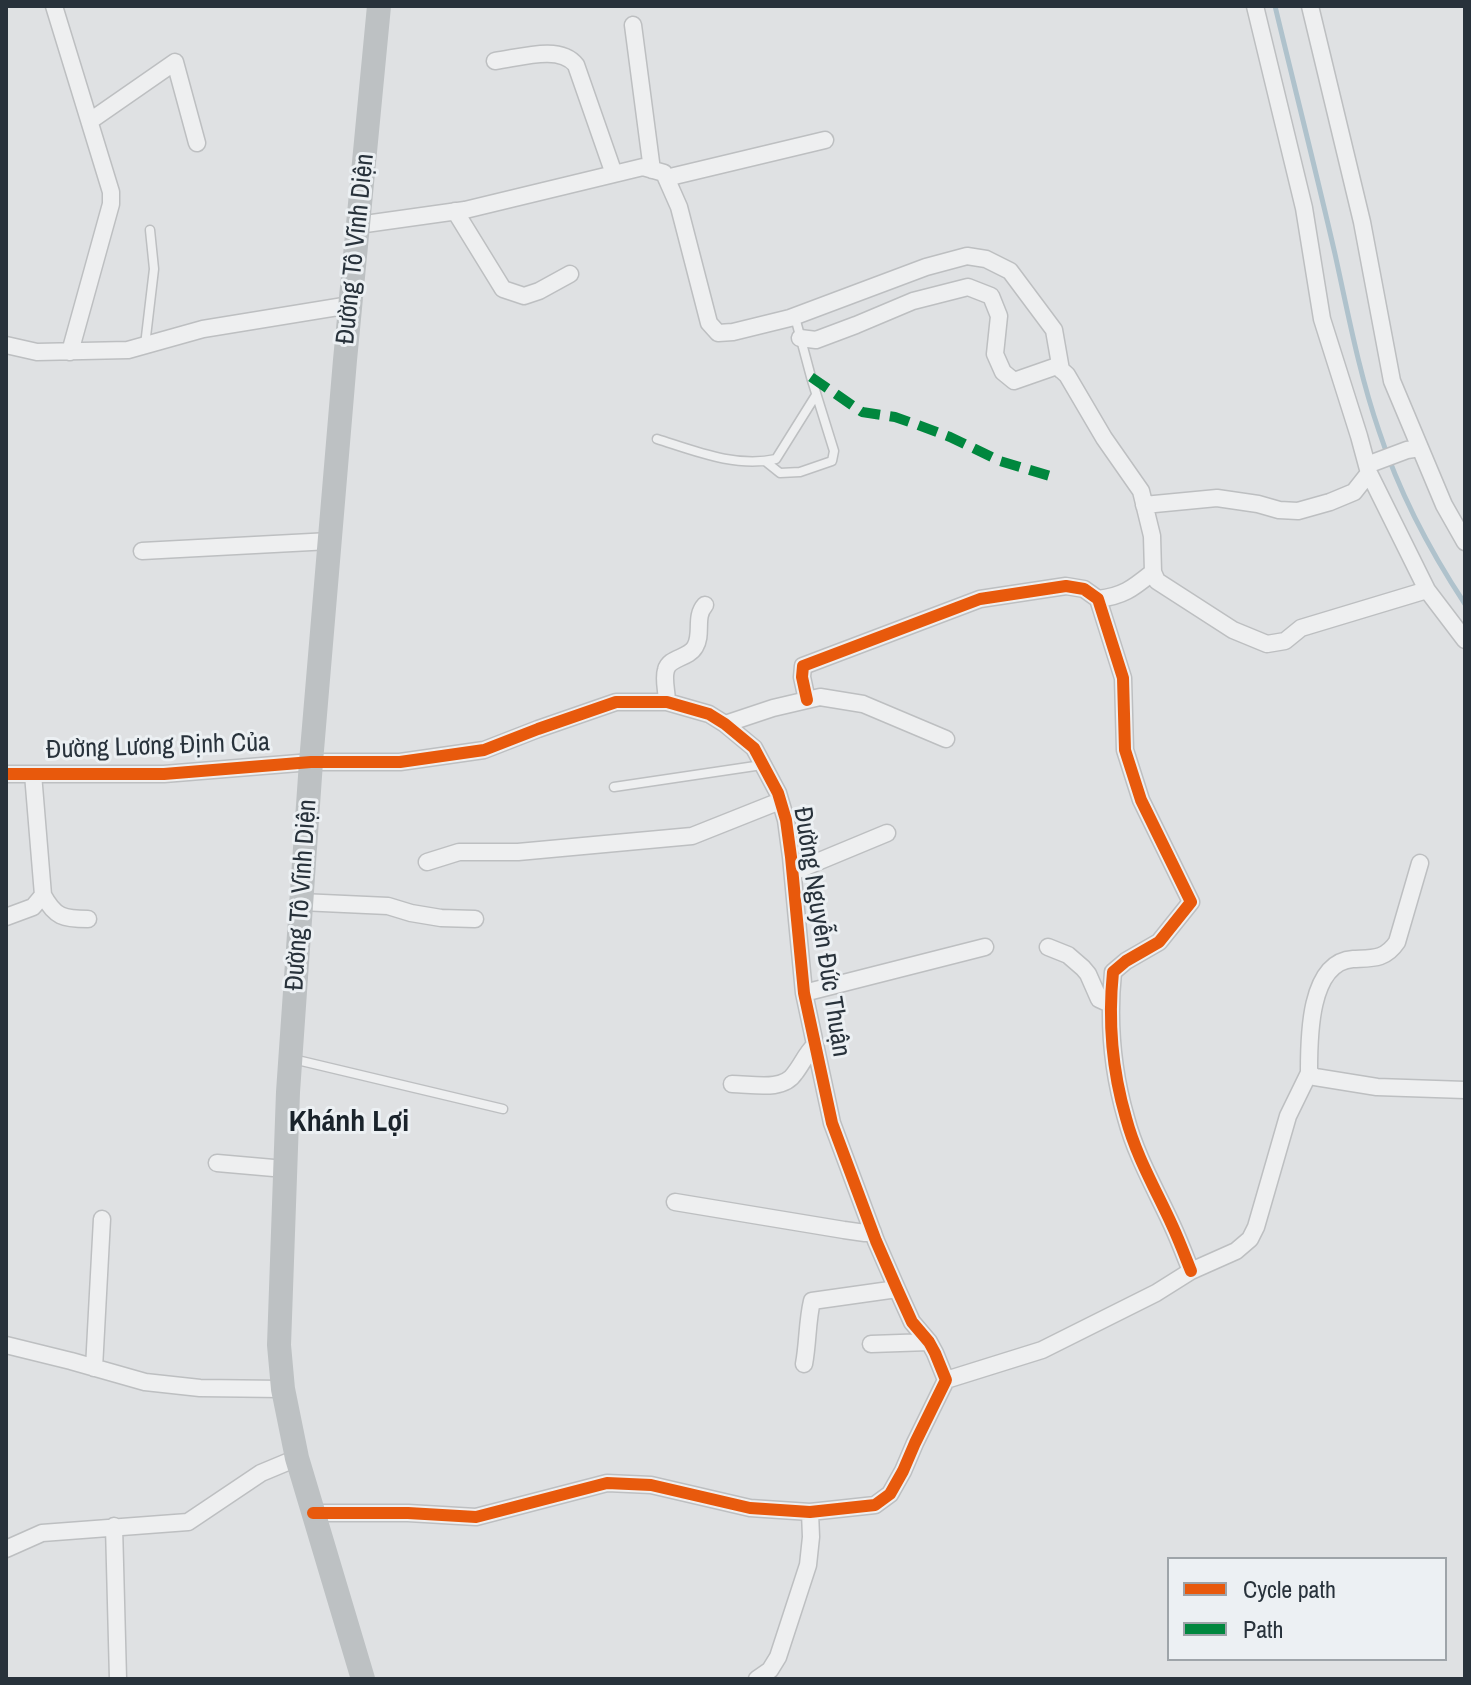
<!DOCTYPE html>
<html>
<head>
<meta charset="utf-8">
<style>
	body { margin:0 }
	#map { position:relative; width:1471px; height:1685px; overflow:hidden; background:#dfe1e3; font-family:"Archivo Narrow",sans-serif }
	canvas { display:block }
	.frame { position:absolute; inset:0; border:8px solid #28323b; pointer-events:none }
	.legend { position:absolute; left:1167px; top:1557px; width:280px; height:104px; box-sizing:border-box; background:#ecf0f3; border:2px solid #9ea4a9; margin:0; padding:10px 14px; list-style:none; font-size:24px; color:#28323b }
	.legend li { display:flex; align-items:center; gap:16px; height:40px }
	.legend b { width:40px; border:2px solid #9ea4a9 }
</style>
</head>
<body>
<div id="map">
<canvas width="1471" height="1685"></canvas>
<div class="frame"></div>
<ul class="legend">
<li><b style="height:10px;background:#e8590c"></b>Cycle path</li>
<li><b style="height:10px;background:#00873e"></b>Path</li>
</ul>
</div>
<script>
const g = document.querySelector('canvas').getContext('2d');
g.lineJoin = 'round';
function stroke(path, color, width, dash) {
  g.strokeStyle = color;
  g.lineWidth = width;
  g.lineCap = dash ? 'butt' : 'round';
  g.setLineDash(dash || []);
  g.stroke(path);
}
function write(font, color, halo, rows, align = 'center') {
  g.font = font + ' "Archivo Narrow",sans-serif';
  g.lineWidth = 6;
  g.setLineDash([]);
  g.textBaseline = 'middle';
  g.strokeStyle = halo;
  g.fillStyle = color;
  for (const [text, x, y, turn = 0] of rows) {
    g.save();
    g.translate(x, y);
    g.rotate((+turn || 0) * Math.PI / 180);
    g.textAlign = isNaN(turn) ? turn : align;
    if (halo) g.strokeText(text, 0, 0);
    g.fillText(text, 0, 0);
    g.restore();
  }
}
stroke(new Path2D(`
	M1275,6C1295,89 1316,171 1335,254C1348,313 1359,373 1379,431C1399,492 1430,551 1465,604`), '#afc2cc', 5);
const service = new Path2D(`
	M145,345L154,269L150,230
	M657,439C695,451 736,468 776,459L816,395
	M765,461L780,473L800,472L832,461L834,451L811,377L795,317
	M614,787L762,765
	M293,1059L503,1109`);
const minor = new Path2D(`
	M54,6L111,192V204L70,352
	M1255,6L1304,208L1322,319L1359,436L1369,473L1427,590L1465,640
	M1310,6L1362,222L1392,381L1444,505L1465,542
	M633,25L652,170
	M495,61C519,58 560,44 576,65L614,174
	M90,121L175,62L197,143
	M666,178L825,140
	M455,211L503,289L524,296L539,291L570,274
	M358,225L465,210L643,167L664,173L679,207L709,323L718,333L733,332L790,318L926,267L967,256L986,259L1010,271L1054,330L1061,370
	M800,338L816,340L856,325L913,301L968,287L991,296L999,316L995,354L1003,372L1014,381L1057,366L1067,375L1104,438L1141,491L1152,536L1153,572L1157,581L1233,630L1267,644L1285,641L1301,628L1427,590
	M6,345L37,352L128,350L203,329L350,305
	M1367,465L1407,450L1420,448
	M1144,505L1217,498L1258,504L1279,510L1298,511L1330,502L1354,492L1369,473
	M142,551L330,541
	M1098,599C1124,596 1133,588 1153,572
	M807,700L802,677L803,666L980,599L1066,586L1084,589L1098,599L1123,678L1125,750L1141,800L1191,902L1159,942L1126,961L1113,972C1108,1021 1112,1070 1126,1118C1136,1156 1156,1190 1172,1225C1179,1240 1185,1256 1191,1271
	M667,702C667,692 663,679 666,670C669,657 688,659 695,647C703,634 694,617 705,605
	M725,724L773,708L820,697L863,704L946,739
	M6,774H164L311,762H400L484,750L538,729L616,702H667L709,714L725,724L754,748L778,793L786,820L791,857L804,993L832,1123L876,1241L897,1289L912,1322L929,1342L935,1353L946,1380L915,1443L903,1471L890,1494L875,1505L810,1512L750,1508L651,1485L607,1483L476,1517L408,1513H313
	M33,774L43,895C55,917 63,919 88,919
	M427,862L459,852H518L692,836L780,801
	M1420,863L1397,942C1385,960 1372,958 1353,959C1308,962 1309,1041 1309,1073L1315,1077L1377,1087L1465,1090
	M793,872L887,833
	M301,902L388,906L411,913L441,918L475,919
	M6,917L33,907L43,895
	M1048,947L1068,955L1083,968L1088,974L1099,999L1110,1004
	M804,993L985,947
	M732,1084C752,1084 783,1092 795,1073C802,1064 806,1054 814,1046
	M217,1163L285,1169
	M675,1202L844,1230L865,1233L873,1232
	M871,1344L929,1342
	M6,1345L71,1361L145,1382L200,1388L283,1389
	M804,1364C808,1343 807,1322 812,1301L897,1289
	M94,1368L102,1219
	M946,1380L1042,1350L1156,1293L1191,1271L1236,1251L1250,1239L1256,1227L1288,1116L1309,1073
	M114,1526L118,1679
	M6,1549L42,1533L188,1522L261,1473L297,1458
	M757,1679L770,1670L778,1657L808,1565L811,1537L810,1512`);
stroke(service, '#bdbfc1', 11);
stroke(minor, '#bdbfc1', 19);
stroke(service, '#eeeff0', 8);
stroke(minor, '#eeeff0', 16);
stroke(new Path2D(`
	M363,1679L297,1458L283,1389L279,1345L288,1092L311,762L345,360L379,6`), '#bdc1c3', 24);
stroke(new Path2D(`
	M811,377L862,412L895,417L918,425L950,437L1000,461L1050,476`), '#00873e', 10, [20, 10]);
stroke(new Path2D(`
	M807,700L802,677L803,666L980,599L1066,586L1084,589L1098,599L1123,678L1125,750L1141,800L1191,902L1159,942L1126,961L1113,972C1108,1021 1112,1070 1126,1118C1136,1156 1156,1190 1172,1225C1179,1240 1185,1256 1191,1271
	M6,774H164L311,762H400L484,750L538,729L616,702H667L709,714L725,724L754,748L778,793L786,820L791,857L804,993L832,1123L876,1241L897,1289L912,1322L929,1342L935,1353L946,1380L915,1443L903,1471L890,1494L875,1505L810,1512L750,1508L651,1485L607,1483L476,1517L408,1513H313`), '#e8590c', 12);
write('26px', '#28323b', '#ecf0f3', [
	["Đường Tô Vĩnh Diện",356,249,-84],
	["Đường Lương Định Của",158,747,-2],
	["Đường Tô Vĩnh Diện",302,895,-86],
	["Đường Nguyễn Đức Thuận",821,932,81]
]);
write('bold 30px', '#1a232b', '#ecf0f3', [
	["Khánh Lợi",349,1123]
]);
</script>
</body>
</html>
